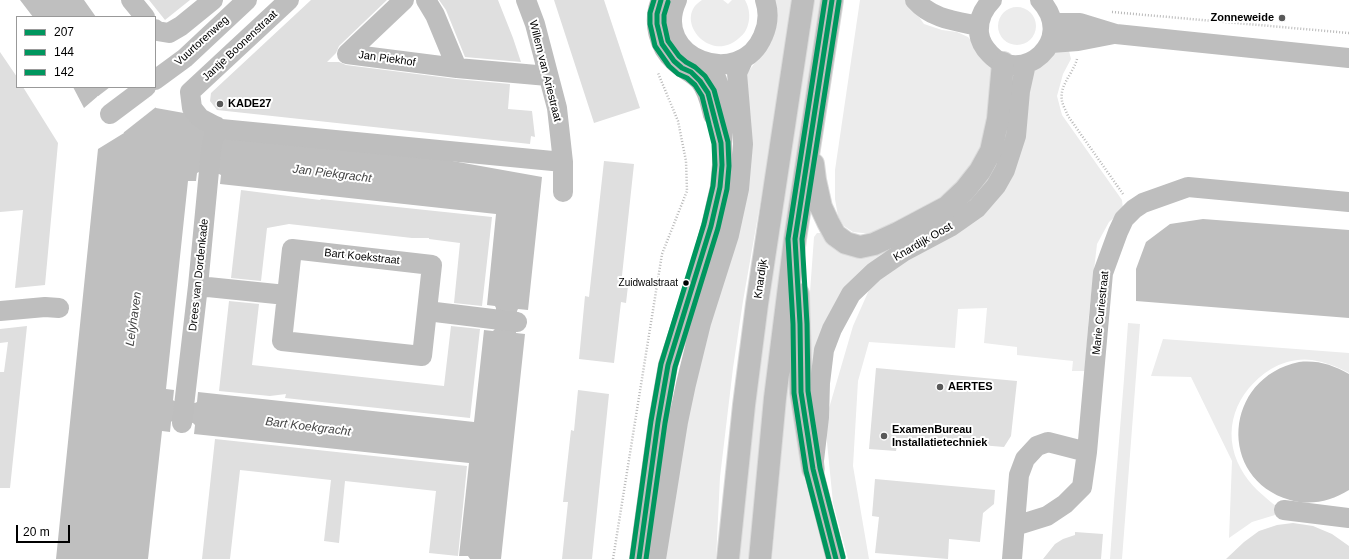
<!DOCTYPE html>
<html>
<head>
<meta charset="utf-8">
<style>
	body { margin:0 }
	#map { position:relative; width:1349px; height:559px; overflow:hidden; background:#fff; font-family:Arial,sans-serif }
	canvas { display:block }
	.legend { position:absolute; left:16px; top:16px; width:140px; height:72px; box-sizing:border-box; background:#fff; border:1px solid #999; margin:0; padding:5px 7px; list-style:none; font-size:12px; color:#000 }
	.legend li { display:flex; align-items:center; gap:8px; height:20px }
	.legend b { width:20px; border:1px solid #999 }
	.scale { position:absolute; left:16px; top:525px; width:54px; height:18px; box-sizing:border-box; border:2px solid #000; border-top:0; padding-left:5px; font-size:12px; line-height:14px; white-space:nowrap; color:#000; -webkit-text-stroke:3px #fff; paint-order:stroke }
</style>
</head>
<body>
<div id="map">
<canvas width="1349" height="559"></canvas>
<ul class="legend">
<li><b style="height:5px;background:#00965e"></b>207</li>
<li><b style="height:5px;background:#00965e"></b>144</li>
<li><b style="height:5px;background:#00965e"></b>142</li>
</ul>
<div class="scale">20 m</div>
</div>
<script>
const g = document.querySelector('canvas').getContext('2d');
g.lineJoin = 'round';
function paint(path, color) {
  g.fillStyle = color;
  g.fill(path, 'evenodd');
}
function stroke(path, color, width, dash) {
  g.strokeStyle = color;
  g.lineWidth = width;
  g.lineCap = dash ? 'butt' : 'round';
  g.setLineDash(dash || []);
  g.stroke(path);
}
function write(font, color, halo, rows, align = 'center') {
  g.font = font + ' Arial,sans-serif';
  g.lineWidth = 4;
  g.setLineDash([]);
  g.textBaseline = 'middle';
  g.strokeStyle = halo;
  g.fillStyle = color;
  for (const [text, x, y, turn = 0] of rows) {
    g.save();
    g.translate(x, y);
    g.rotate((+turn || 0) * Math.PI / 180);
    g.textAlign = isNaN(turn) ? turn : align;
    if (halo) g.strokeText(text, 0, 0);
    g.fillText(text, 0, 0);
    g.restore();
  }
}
paint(new Path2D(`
	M702,0H723L728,4L732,0H745C750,9 751,20 746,30C744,34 741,36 738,39C709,64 672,18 702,0Z
	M772,0H793L776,113L743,301L733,368L720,477L716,559H662L703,335L745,76L760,56Z
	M811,0H822L749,559H738L751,427Z
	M860,0H907L924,24L942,30L957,32L968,37L981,50L993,71L994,94L981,157L945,200L873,234L853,232L844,226L838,216L835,199V170Z
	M998 26a19 19 0 1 1 38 0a19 19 0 1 1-38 0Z
	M1068,47L1071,59L1063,74L1057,96L1062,115L1122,200L1123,210L1109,222L1097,244L1089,314L1085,371H1072L1073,361L1017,355V347L984,343L987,308L958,309L955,348L869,342L858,381L853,466L869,559H848L833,503L825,422L853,326L869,290L885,274L982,211L1029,77L1042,63L1054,52Z
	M1014,72L1009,138L984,192L874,264L807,388L808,320L814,237L817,233H821C834,250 843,257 865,256L965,202L1007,85Z
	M1128,323L1140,324L1122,559H1110C1115,480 1123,402 1128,323Z
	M793,324L828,559H772Z
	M1163,339L1349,353V373C1338,367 1325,362 1312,360C1298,358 1283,362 1271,369C1236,391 1220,431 1241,469C1249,484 1263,496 1276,506L1275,515L1252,522L1229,538L1232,461L1191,377L1151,376Z`), '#ececec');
paint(new Path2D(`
	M20,0H84L96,17H33Z
	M73,87H139L156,108L542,177L528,310L518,309L517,311L516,333L525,334L501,559H470L468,556H459L469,463L194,434L195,425L193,423L172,421L171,422L170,432L162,431L148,559H56L98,149L124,133L98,96L84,108ZM199,172L219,174L221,175L220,184L496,214L487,305L495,306L496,308L495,329L493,331L484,330L474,422L198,392L197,402L195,403L174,401L173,400L174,390L166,389L188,181H196L197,173Z
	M1203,219L1349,230V318L1136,301V269L1146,242L1170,224Z
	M1299,362C1318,360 1333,365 1349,374V490C1331,501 1311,506 1290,500C1217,479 1223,378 1299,362Z`), '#bfbfbf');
paint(new Path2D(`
	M110,87H139L156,107L123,133L97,97Z`), '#fff');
paint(new Path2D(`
	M149,0H190L165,20Z
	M311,0H387L339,46L336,53L327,62H339L346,65L456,79L510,84L508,109L532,111L535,137L531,136L530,144L217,110L210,101L211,93Z
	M439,0H498L513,38L521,62L465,57L446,10Z
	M554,0H604L640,108L594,123Z
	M0,52L17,77V87H23L58,143L45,285L15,288L23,210L0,212Z
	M604,161L634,164L621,285L628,286L626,303L621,302L614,363L579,359L585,296L589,297Z
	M241,190L320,200L321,199L492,217L482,306L454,303L460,243L429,239V238H412L289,224L267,228L261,281L231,278Z
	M229,301L259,304L252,365L444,386L451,326L480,329L470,418L285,398L286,394L270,396L219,391Z
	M27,326L10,488H0V372H4L8,342L0,343V329Z
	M876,368L1017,381L1011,436L1004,447L898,438L896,451L869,449Z
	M578,390L609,394L592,559H562L568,502H563L571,430L574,431Z
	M215,439L467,466L458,556L429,553L436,491L345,481L339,543L324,541L331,480L240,470L230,559H202Z
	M875,479L995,490L994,504L983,513L980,542L949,539L948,559L875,553L879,517L872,516Z
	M1293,523L1313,526L1332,534L1349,546V559H1226L1244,542L1259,531L1277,525Z
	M1075,532L1103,534L1101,559H1043L1055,544L1063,539L1075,535Z`), '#dfdfdf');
const major = new Path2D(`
	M813,164L815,180L821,207L828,222L835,235L846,243L860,247L874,244L898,233L947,207L965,190L980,171L991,151L998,119L1003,63
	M798,294L801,392L813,469
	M728,559L744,405L757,304L803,0
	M760,559L775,398L795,239L832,0`);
stroke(major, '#dbdbdb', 24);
stroke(new Path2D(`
	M1112,12L1349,33
	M1077,59C1073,74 1059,85 1062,101C1063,106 1066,111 1068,116L1123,194
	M613,559L662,254L687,191L686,161L678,121L658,73`), '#b9b9b9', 2.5, [1, 2]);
stroke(new Path2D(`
	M131,0L145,17
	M289,0L190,92L192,108L200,118L221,129L563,162
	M404,0L347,54L457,68L548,76
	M426,0L435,15L457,68
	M526,0L535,24L557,108L563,162V192
	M661,0C652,21 658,47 675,62C683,69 693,73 700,81C708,91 710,103 713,115
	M677,0C650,58 740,91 763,36C768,25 769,12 765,0
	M915,0C932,19 955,21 979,26
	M992,0C983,9 978,20 979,33C980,41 984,48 990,54C1021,87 1078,41 1040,0
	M1052,23H1080L1116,34L1349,58
	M155,29L157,31L169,33L181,26L213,0
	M1051,43L1078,41L1114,34
	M155,80L185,58L247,0
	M110,114L146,87
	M292,249L432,265L422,356L282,341Z
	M198,286L286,295
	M0,311L45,307L59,308
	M427,311L517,322
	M182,423L198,286L211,150L216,126
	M1087,452L1103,273L1118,232L1124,219L1134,209L1143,203L1188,187L1349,202
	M1284,510L1349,518
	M639,559L658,422L668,365L701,263L711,226L720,187L722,165V99L717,80L714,75L700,61
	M656,559L678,422L686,384L701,323L729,235L739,189L743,144L737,73L744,58
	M836,559L813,469L819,417L820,383L824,350L832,329L851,294L874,272L903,252L950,227L977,208L996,186L1005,170L1016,136L1020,91L1026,64
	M1012,559L1019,475L1025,459L1037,446L1048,442L1087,452L1082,487L1065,504L1047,516L1015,526`), '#bebebe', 20);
stroke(major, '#bebebe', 22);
stroke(new Path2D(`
	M832,0L795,239L800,324L801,392L813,469L836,559
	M639,559L658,422L668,365L711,226L720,187L722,165L721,143L708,93L700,81L691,72L682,68L674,61L662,44L657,24V14L661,0`), '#00965e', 5);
stroke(new Path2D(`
	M825,0L788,239L793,324L794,393L806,471L829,559
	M646,559L665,423L675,367L718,228L727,189L729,166L728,142L714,90L705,76L695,67L686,62L679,56L668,41L664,23V15L668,2`), '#00965e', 5);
stroke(new Path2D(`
	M839,1L802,239L807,324L808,391L820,468L843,557
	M632,558L651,421L661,364L704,224L713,186L715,165L714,144L702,96L695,85L687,78L678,74L669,66L655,46L650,24V13L654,0`), '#00965e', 5);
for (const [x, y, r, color] of [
	[1282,18,4,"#595959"],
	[220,104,4,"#595959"],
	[686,283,3.5,"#000"],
	[940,387,4,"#595959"],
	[884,436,4,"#595959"]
]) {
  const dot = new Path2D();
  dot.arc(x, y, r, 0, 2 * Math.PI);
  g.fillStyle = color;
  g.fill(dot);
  stroke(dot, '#fff', 1.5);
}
write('10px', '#000', '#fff', [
	["Zuidwalstraat",678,283]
], 'right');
write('bold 11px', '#000', '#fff', [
	["Zonneweide",1274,18,"right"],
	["KADE27",228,104],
	["AERTES",948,387],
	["ExamenBureau",892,430],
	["Installatietechniek",892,443]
], 'left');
write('11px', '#000', '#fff', [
	["Vuurtorenweg",202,41,-42],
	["Jantje Boonenstraat",240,46,-43],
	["Jan Piekhof",387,59,8],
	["Willem van Ariestraat",545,71,76],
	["Knardijk Oost",923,242,-30],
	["Bart Koekstraat",362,257,6],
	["Drees van Dordenkade",199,275,-84],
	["Knardijk",761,279,-82],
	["Marie Curiestraat",1101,313,-84]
]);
write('italic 12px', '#444', '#fff', [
	["Jan Piekgracht",332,174,7],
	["Lelyhaven",134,319,-82],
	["Bart Koekgracht",308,427,7]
]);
</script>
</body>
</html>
